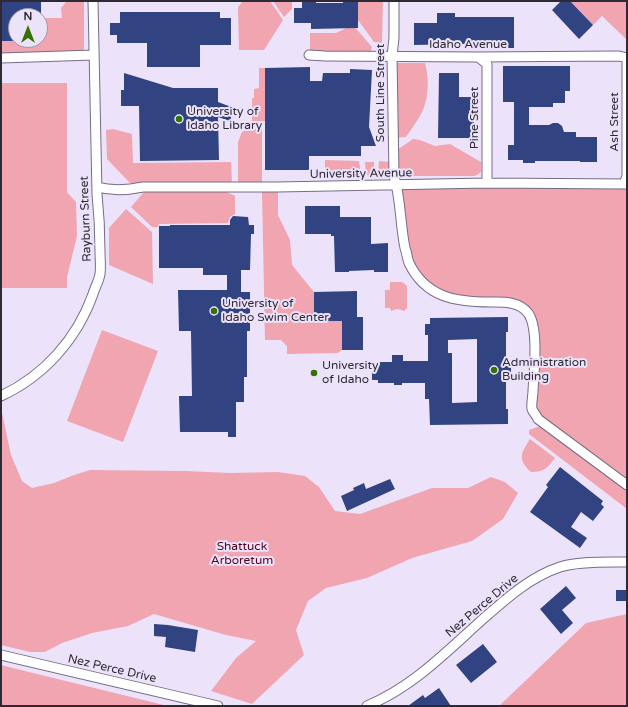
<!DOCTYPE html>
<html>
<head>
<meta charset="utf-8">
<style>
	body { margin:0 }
	#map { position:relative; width:628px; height:707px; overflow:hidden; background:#ece3fb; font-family:"Varela Round",sans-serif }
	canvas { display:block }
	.frame { position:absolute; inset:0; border:2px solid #2e2a35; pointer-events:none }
	.north { position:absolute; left:8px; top:8px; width:40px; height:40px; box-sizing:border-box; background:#ece3fb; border:1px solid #a099ac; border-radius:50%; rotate:0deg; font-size:11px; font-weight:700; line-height:16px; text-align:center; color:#2e2a35 }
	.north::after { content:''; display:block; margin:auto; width:14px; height:18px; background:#357103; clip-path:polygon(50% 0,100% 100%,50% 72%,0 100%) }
</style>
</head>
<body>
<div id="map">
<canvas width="628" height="707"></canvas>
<div class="frame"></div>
<div class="north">N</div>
</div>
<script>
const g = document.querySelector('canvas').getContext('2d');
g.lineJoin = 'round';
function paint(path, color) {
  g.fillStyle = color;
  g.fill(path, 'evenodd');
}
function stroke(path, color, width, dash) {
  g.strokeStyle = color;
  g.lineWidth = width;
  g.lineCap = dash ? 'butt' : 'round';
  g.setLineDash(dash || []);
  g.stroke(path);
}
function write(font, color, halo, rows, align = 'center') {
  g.font = font + ' "Varela Round",sans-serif';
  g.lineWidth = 4;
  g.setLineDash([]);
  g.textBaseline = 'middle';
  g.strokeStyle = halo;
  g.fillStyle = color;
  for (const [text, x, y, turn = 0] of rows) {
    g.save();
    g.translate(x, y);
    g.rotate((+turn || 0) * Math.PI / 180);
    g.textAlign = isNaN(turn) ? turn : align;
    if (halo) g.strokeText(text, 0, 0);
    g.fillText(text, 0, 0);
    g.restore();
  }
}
paint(new Path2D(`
	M84,1V48L82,52L1,54V41L40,40L42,38L41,18H62L61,8L66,2Z
	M243,1H270L283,20L264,50H239L238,7Z
	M273,1H292V9L284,17Z
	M358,1H383L382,43L374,42L358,20Z
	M570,1H627V37L626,39L602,16L593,25Z
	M353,25L372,47L371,51L310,52V33H336Z
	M392,63H425C429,77 429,96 423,110C419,119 412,128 406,137L393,138Z
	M259,68H265L266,121H252V98H254V89L259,88Z
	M1,83H67V192L76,202L77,236L67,277V288H1Z
	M113,129L132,134L133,163L231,162L232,183H130L107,159L106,130Z
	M248,129H262V184H238V142L242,132Z
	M413,139L420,140L435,146L450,144L481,162V172L477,175L474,176H394L397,150Z
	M325,160L359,161L361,175L325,174Z
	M379,161L389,162L388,175L378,174Z
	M365,162H374V175H366Z
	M627,184V485L532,409V321L515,304L436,294L409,262L396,185Z
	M262,191H278V215L290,240L292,265L314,292V313H305V321H330L342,319V350L338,353L287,354V346L281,340H265Z
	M144,192H227L235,196V214L230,217L228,223L159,224L158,227H152L131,207Z
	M126,209L152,232L153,284L109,265V228Z
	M390,282H402L407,286V309H405V311L397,309L391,311L390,308H385V290H390Z
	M102,330L158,351L123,442L67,421Z
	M1,408L11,455L22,481L32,488L54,483L74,475L90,470L186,471L230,473L278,472L305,476L319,487L335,511L360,514L432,488H468L491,477L505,482L518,493L503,519L472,541L412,558L367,578L326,588L308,601L296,630L304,655L252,704L211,691L236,658L256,641L226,635L154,614L128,626L92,633L62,643L45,652H30L1,645Z
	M540,426L627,491V509L529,434V430Z
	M530,439L555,458C547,468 545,472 531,472C517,459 521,453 530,439Z
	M627,614V706H499L586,623Z
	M1,665L25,671L168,706H1Z`), '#f0a5b0');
paint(new Path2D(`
	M1,1L41,2V16H16V41H1Z
	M302,1H316V3H343V1H358V28L311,29V23H294V8H302Z
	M561,1H570L593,25L579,39L552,10Z
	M120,12H220V18H231V45H200V67H147V43H117V35H110V23H120Z
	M437,13H455V17H514V48H464V44L414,45V23H437Z
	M503,66H570V91H565V103H553V107H529V125H549L553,123H558L562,126L564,132H576V137H597V162H580V161H535V163H523V160H508V145H514V102H503Z
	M310,67V81H322L323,73H350V69L372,70L369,127L376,146H361V156H309V170H265V68Z
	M124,73L173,88H218V102L234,108L230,121L218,117L219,160L140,161L139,106H121V90H124Z
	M439,73H459V97H474V138H438Z
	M305,206H340V217H371V244L388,243V272H374V270L349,271V272H335L334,236H331V234H305Z
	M233,216L248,217L249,225H254V234H251L250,270H241V292H250V331H247V377H244V402H236V437H228V432H180L179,396H192L191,331H179L178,290H227V275H203V268H159V226H170V225H230V220Z
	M357,291V317H363V350H342V321H305V313H314V292Z
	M508,317V332H506V362H511V379H506V409H508V424L430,425L429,399H425V383H402V385H394V383H378V380H372V366H379V362H392V355H403V361H428V335H425V324H430V318ZM477,339V402L452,403V353H448V340Z
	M560,467L603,501L601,504L604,507L593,521L581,512L571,527L587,538L580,548L530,512L548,487L546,485Z
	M390,479L395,489L347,511L341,496L354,490L353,488L364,483L366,489Z
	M566,586L576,598L562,610L573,623L561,634L540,609Z
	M616,590H627V601H616Z
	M154,624L168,625L198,630L195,652L165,647L166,637L154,636Z
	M483,644L497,662L471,683L456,665Z
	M439,688L451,706H408L423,695L425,698Z`), '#314381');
const street = new Path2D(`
	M394,1V38L392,56L394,176C401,199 400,224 405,248C407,253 407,258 409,263C426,298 456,302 491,302C503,302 519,301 528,313C539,328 534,371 533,391C533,396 531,404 532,409C533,412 537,416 538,419L627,485
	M309,55L325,56L478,57L619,56L627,58
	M478,57L487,64V183
	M1,58L94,55
	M624,184L627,176V60
	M97,187C112,191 128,190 143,187H278L487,183L627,184
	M1,396C44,376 77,339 93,294C95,287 99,281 100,274C101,267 100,259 100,252C100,233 99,213 97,194L93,1
	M1,655L218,706
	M367,706C414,686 446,652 483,619C507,598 530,577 560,567C578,561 608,562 627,562`);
stroke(street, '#766c86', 11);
stroke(street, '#fff', 9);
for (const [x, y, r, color] of [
	[179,119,4,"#357103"],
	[214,311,4,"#357103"],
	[494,370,4,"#357103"],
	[314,373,4,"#357103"]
]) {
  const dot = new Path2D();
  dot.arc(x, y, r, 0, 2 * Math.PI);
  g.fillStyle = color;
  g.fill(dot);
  stroke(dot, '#ece3fb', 1.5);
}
write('12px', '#2e2a35', '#ece3fb', [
	["Idaho Avenue",468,45],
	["South Line Street",381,93,-90],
	["Pine Street",475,118,-90],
	["Ash Street",615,122,-90],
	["University Avenue",361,174,-1],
	["Rayburn Street",86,219,-92],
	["Nez Perce Drive",482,606,-40],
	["Nez Perce Drive",112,669,13]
]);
write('12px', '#2e2a35', '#ece3fb', [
	["University of",187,112],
	["Idaho Library",187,126],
	["University of",222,304],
	["Idaho Swim Center",222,318],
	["Administration",502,363],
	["Building",502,377],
	["University",322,366],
	["of Idaho",322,380]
], 'left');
write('12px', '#52021d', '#ece3fb', [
	["Shattuck",242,547],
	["Arboretum",242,561]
]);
</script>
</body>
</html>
